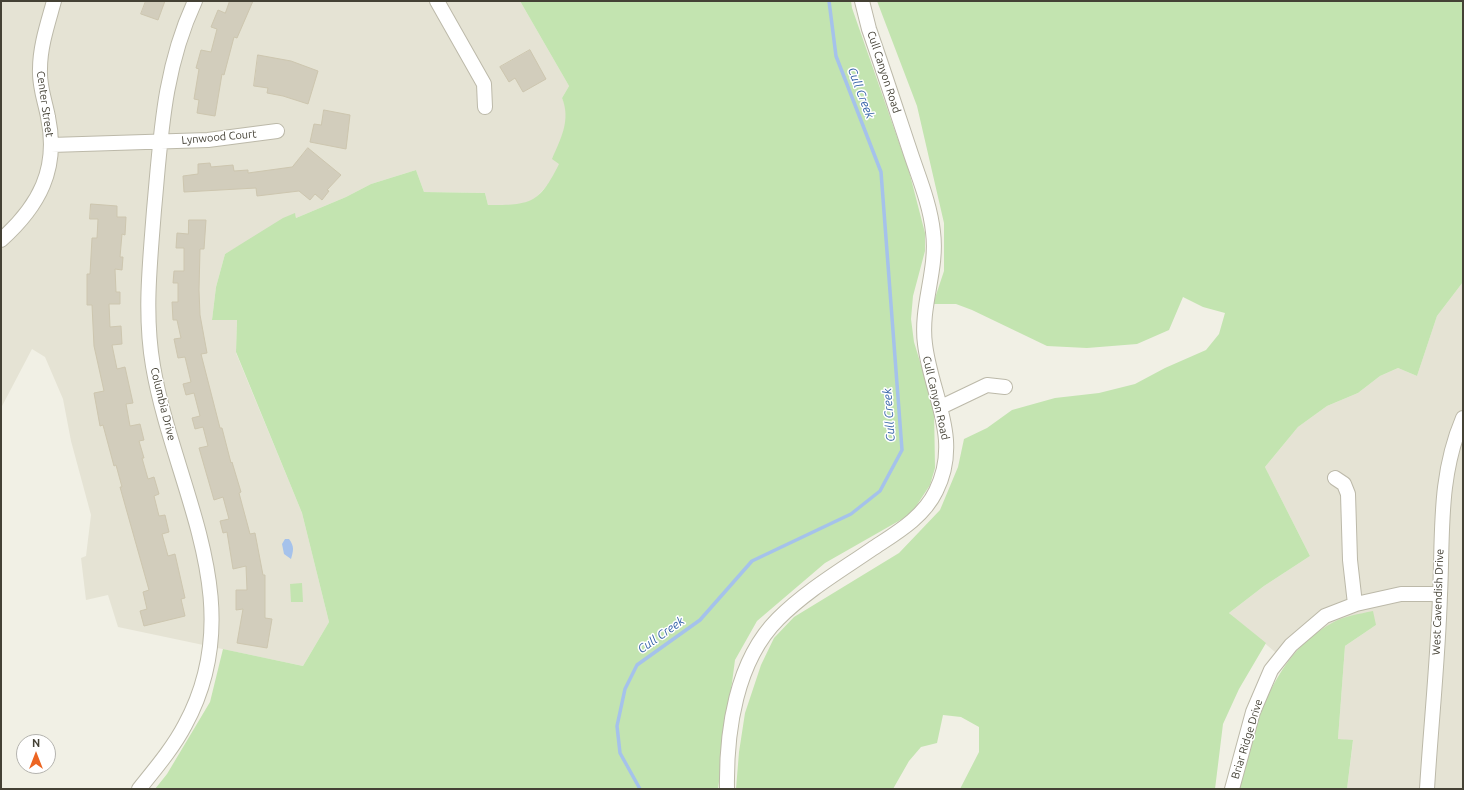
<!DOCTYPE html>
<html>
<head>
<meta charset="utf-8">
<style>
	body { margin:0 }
	#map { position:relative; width:1464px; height:790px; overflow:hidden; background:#f1f0e5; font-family:Ubuntu,sans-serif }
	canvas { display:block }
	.frame { position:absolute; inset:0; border:2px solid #444135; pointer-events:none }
	.north { position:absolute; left:16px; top:734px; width:40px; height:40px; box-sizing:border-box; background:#fff; border:1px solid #b4b3ae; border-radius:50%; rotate:0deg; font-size:11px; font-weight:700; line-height:16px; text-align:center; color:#444135 }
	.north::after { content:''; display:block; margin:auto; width:14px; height:18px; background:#ec6522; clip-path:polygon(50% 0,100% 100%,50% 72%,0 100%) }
</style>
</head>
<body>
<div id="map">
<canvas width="1464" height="790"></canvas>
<div class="frame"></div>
<div class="north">N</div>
</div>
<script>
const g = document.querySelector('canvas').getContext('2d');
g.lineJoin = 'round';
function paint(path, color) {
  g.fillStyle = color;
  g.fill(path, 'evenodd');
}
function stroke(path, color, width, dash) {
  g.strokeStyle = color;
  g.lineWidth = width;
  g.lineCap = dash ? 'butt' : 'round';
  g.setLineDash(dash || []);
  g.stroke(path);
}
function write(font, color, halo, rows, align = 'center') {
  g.font = font + ' Ubuntu,sans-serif';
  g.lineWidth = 3;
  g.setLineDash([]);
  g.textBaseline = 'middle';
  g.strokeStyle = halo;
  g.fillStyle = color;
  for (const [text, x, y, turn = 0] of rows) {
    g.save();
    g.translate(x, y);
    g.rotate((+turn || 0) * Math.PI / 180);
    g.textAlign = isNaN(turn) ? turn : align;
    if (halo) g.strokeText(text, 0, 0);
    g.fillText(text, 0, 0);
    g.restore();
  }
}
paint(new Path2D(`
	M1,1H520L569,86L562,98L567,109L566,123L562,136L560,164L551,181L534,200L518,205H488L485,193L424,192L416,170L371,184L346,197L296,218L295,214L225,254L216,287L212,320L237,319L236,353L302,513L329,622L303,666L118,627L108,595L86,600L81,558L86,556L91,515L71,441L63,399L45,357L32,349L1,408Z
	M1463,282V789H1347L1353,741L1338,739L1345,646L1376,625L1309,639L1288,663L1229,613L1264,586L1310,556L1265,467L1298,427L1327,406L1358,393L1380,376L1398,368L1417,376L1437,316Z`), '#e5e3d4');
paint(new Path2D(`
	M520,1H851L852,8L909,171L925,233V251L913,296L911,319L914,342L934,408L935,468L930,485L911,514L825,563L757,621L735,660L718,789H155L167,774L210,702L223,649L303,666L329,622L302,513L236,352L237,320H212L216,287L225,254L283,218L295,213L296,218L346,197L371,184L416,170L424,192L485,193L488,205C531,205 539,204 559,164L552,159C561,138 571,120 562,98L569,86Z
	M877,1H1463V282L1437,316L1417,376L1398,368L1380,376L1358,393L1327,406L1298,427L1265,467L1310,556L1264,586L1229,613L1266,643L1239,689L1223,724L1215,789H960L979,752V727L961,717L943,715L937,743L921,747L909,761L893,789H736L739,752L745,713L761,665L774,638L794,617L899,553L940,510L958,467L964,439L987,428L1012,410L1055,398L1099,393L1135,384L1165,368L1206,350L1219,334L1225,313L1203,307L1183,297L1169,330L1137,344L1087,348L1047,346L972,310L956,304H933L944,271V223L917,106Z
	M302,583L303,602H291L290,584Z
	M1373,611L1376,625L1345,646L1338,739L1353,740L1347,789H1235C1255,728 1271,656 1332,623C1344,616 1359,614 1373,611Z`), '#c3e4b0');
paint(new Path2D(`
	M285,539H289C295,547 293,551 291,559L284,554L282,544Z`), '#a5c2eb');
stroke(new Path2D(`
	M640,789L620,753L617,726L625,689L637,665L700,620L752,561L851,514L880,491L902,450L881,172L836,56L829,1`), '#a5c2eb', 3.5);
const building = new Path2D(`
	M146,1H165L158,20L141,14Z
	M230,1H253L237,38L234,37L224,75L222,74L215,116L197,113L199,100L194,99L199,69L196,68L201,50L211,52L217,29L211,27L218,10L225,13Z
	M530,50L546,79L523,92L515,78L509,82L500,67Z
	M258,55L291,61L318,71L308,104L283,96L267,93L268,88L254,86Z
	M324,110L350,115L346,149L310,142L314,124L321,125Z
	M308,148L341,175L327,190L329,191L322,200L315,194L310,200L299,191L257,196L256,188L184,192L183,176L198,174V164L210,163L211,167L233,165L234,171L248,170V173L292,167Z
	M91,204L117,206V217H126L125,235L122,234L120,257H123L122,270L115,269L116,292H120V304H109L110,327L121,326L122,344L112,345L117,369L125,367L133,403L126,404L130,426L140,424L144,440L139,441L144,458H142L148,479L154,477L159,494L154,496L159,516L165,515L169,532L162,534L168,556L175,554L185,598L181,599L185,616L144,626L140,611L147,609L143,592L149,590L120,487H122L116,465L114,466L103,425L100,426L94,393L104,391L94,346L92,305H87V274H90L92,238H97L98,219H90Z
	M189,220H206L204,249H200L199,290L200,315L207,353L201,354L220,428H222L231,463L232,462L241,492L239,493L250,534L255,533L263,575H265V618L272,619L267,648L237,643L243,609L236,610V590H247L246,566L233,569L227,532L223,533L220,521L229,519L223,497L214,500L199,448L208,446L203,427L195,429L192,418L200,416L194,393L186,395L183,384L191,382L185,357L178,358L174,339L181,338L177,320H173L172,302H178V283H173L174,271H184V248H176L177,233L188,234Z`);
paint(building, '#d2cdbc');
stroke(building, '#cdc6af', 1);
const minor = new Path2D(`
	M437,1L484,84L485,107
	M51,145L208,140L277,131
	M1,240C39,206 59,169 48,117C45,101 39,86 40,69C40,46 48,23 54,1
	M941,407L987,385L1005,387
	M1335,478L1344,484L1348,494L1350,560L1355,604
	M139,789C155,769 173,748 185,725C252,602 174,489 153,366C144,314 150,263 154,210C161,136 163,70 195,1
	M727,789C726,731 736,661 778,619C806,591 840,571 872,549C896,533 923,518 936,491C962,439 931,395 925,344C920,306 938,270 933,232C930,203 918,176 909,148C896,109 883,69 869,29L862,1
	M1232,789L1253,712L1271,670L1291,645L1325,616L1356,604L1401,594H1440
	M1427,789C1431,724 1438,659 1440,595C1443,532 1438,477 1463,418`);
stroke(minor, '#bcb9a9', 16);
stroke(minor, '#fff', 14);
write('11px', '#444135', '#fff', [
	["Cull Canyon Road",884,72,72],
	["Center Street",45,104,82],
	["Lynwood Court",219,137,-5],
	["Cull Canyon Road",936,398,77],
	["Columbia Drive",163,404,76],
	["West Cavendish Drive",1438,602,-88],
	["Briar Ridge Drive",1247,739,-73]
]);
write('italic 12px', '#3663a8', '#fff', [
	["Cull Creek",861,93,69],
	["Cull Creek",889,415,-94],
	["Cull Creek",661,635,-35]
]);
</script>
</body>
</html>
